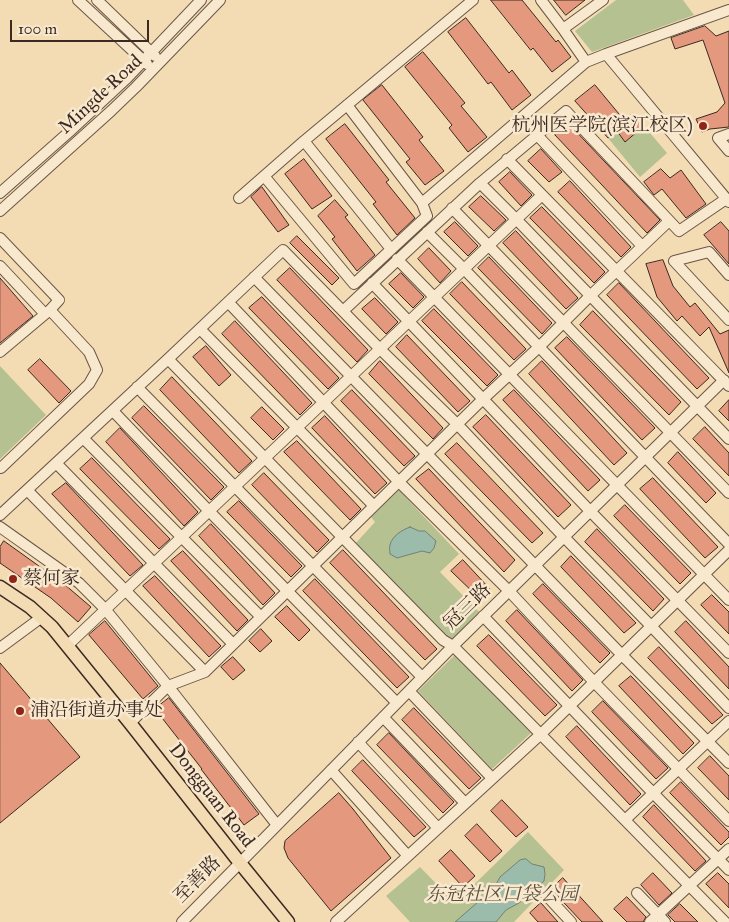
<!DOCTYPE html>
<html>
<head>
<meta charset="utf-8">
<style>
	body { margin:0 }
	#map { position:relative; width:729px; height:922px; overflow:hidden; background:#f3dbb3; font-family:"IM FELL Great Primer",serif }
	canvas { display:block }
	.scale { position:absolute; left:10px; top:20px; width:139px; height:22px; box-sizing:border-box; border:2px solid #3c2922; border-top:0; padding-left:6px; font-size:15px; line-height:18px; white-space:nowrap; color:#3c2922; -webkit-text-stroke:4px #f7e8ce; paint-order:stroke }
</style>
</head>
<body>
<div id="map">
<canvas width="729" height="922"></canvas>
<div class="scale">100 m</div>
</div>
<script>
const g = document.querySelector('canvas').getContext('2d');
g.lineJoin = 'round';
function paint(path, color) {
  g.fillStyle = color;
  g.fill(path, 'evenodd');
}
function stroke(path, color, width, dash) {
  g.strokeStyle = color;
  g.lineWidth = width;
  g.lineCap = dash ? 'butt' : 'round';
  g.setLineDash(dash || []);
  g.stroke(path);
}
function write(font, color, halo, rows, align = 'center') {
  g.font = font + ' "IM FELL Great Primer","Noto Serif SC",serif';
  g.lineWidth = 5;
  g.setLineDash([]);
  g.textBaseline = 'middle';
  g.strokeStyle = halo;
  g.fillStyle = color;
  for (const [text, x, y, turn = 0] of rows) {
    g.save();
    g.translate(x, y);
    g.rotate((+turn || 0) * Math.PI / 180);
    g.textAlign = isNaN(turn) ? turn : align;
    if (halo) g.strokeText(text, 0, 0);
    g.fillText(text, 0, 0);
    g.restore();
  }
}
paint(new Path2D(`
	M616,0H683L694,15L592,52L575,31Z
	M644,126L667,153L640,177L608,138L617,131L625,142Z
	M0,366L46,415L0,459Z
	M399,490L459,554L440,572L479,612L452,640L446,637L355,544L375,522L371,517Z
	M456,654L531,733L492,769L418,691Z
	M528,832L564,870L514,922H410L386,896L420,867L455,903Z`), '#b5c191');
const water = new Path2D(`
	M410,527L419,531H425L436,541L434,548L430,553L422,551L397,558L390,554C390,551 389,548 390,545C392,536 402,530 410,527Z
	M526,859L532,864L544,867L545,874L544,881L519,903L506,910L496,922H455L494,888L500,877L520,860Z`);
paint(water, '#9bbbab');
stroke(water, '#758174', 1);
const building = new Path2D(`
	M491,0H522L556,42L558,40L571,57L552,72L533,48L531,50Z
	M554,0H585L566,15Z
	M466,18L509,73L512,70L531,95L512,110L491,82L488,84L448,32Z
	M705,26L716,36L729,31V127L710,129L702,132L696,119L717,112L725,103L703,40L675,49L671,38Z
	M423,52L465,103L461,106L487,137L468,152L449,128L452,125L405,67Z
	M382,85L423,137L419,140L444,171L425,185L406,162L410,159L363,100Z
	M595,85L624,120L633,113L644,126L625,142L617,131L608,138L575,101Z
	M568,123L660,220L647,233L555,135Z
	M345,124L389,180L386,182L415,218L397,235L373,204L376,202L326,139Z
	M541,149L562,172L549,182L528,161Z
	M304,159L332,196L312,209L285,174Z
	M661,169L670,178L681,170L706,204L686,218L662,189L654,195L644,182Z
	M510,172L532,195L521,206L499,182Z
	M570,181L631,247L621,257L558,192Z
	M262,187L289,225L278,232L251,197Z
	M481,196L506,220L494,231L469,207Z
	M335,200L348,215L345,217L375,255L357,271L332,239L335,237L318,216Z
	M542,207L605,272L594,283L530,218Z
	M455,222L478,246L468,256L444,232Z
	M721,222L729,231V264L704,235Z
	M516,231L578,298L566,309L503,243Z
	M297,236L339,278L332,285L290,243Z
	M429,248L451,271L440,283L418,259Z
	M489,257L552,323L542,334L478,268Z
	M663,260L673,286L690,307L695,303L720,334L729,330V373L709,327L700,336L682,316L677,321L657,297L646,264Z
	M290,268L368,350L357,362L277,280Z
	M401,273L424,297L413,308L389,284Z
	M0,278L33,316L0,343Z
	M462,282L526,349L514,360L450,294Z
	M619,283L709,378L697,389L607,295Z
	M262,297L339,378L328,389L249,308Z
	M375,298L398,322L386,334L362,309Z
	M434,309L498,375L487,386L422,321Z
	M593,311L681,402L669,415L580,325Z
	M235,321L312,403L300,415L222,334Z
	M407,335L470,401L458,412L396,347Z
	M567,337L655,428L642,440L555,348Z
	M206,346L231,375L219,386L193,357Z
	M40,359L71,391L59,403L28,370Z
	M380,361L443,428L433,439L369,374Z
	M542,361L627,453L614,465L529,374Z
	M172,377L252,461L239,473L160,390Z
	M352,390L415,456L404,466L341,401Z
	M514,390L600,480L588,491L503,400Z
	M729,400V421L719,411Z
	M144,406L224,487L211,500L132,418Z
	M262,407L284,429L273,440L251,418Z
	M486,415L571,505L558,517L473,427Z
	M325,416L387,483L375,494L312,428Z
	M705,427L729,453V476L693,439Z
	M120,428L198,512L184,526L106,442Z
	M297,441L361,509L350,520L284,452Z
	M457,443L543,533L532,543L445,454Z
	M678,452L716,493L706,503L668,463Z
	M92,458L170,539L159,549L80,469Z
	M429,469L515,560L504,572L416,479Z
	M264,473L329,540L317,552L252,485Z
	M653,478L718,547L705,558L640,489Z
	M66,483L143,565L130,576L52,494Z
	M239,501L302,566L291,577L227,512Z
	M625,505L691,573L680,584L614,516Z
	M211,524L275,593L263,605L199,536Z
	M597,529L664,599L653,611L585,542Z
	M4,541L64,584L91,607L78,622L51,598L0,563V547Z
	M343,550L437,649L425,660L330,563Z
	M183,551L248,620L237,631L171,561Z
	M571,556L636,623L624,633L561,567Z
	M463,560L490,589L480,599L451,571Z
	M155,576L221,646L209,657L143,586Z
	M315,579L409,677L397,688L303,591Z
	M543,584L610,653L600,663L533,594Z
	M712,595L729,612V634L701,605Z
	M287,606L310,630L299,641L275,617Z
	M517,610L583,680L572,691L506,621Z
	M105,621L158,686L143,699L89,635Z
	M686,621L729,667V689L675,632Z
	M261,629L272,641L260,652L249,641Z
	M489,635L557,705L545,716L477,646Z
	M659,647L723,715L712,724L648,658Z
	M233,657L245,670L233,680L221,667Z
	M0,663L80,757L0,823Z
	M631,676L694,743L683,754L619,686Z
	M169,698L259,814L244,825L201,769H202L155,709Z
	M603,701L668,768L656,779L592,712Z
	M414,708L481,778L469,789L402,720Z
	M577,726L641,794L630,805L566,737Z
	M389,733L454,802L443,813L377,745Z
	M710,756L729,776V800L698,768Z
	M363,760L426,827L414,837L352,771Z
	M681,782L729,832V837L721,845L670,793Z
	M339,793L353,809L391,858L331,911L288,858L284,848L285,841Z
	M502,800L528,827L516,837L491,811Z
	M654,805L706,861L695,871L643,817Z
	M477,824L502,851L490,862L465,836Z
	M451,850L475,876L463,887L439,861Z
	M653,873L672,893L659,905L641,885Z
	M718,873L729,884V908L706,884Z
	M563,878L603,922H582L551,889Z
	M627,897L646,917L643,922H627L614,909Z
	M541,903L558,922H538L530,913Z
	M680,904L698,922H675L668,915Z`);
paint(building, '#e4987d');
stroke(building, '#3c2922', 1);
const minor = new Path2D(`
	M78,0L147,64
	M97,0L155,56
	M541,0L563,29L586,62L606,54L729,10
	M563,29L603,0
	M606,54L729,202
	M347,105L422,203
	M729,134L718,138L729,151
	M537,135L642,246
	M304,141L391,249
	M507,159L729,386
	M264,176L354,284L427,216L422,203L586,62
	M480,183L516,219L729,439
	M0,193L69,132L127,78L201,0
	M239,198L304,141L473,0
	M452,208L729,493
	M0,211L111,111L136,87L220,0
	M427,232L464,269L729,544
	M0,238L59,300L50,310L0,352
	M397,259L729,600
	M0,266L45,314
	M729,275L709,252L674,261L729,320
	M254,277L427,454L622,655L729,763
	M372,283L591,512L729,653
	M228,302L399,482L509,591L594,682L729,821
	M343,311L480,183L566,111L679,231L726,199
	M200,329L374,506
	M168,359L443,640L453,646L504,697L725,922
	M137,387L422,677
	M113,411L209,511L397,703
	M83,438L261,617
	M56,463L233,644
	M1,468L89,384L97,370L89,352L50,310
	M27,490L125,590L205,672
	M0,515L168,359L283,250L380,349L457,424L564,537L651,626L729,708
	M0,527L79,583L105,609L168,686L277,825
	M483,616L653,793L729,870
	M67,646L542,195
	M0,648L42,617
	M409,691L492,778
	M383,717L465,803
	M130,723L168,686L205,672L483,399L539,347L590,296L669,221
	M358,742L438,828
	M331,770L408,856
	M625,820L729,721
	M637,893L665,922
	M546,895L571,922
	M182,922L453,646L724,380
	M336,922L541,734L729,550
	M650,922L729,849`);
const major = new Path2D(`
	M0,587L30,607L52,627L130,723L240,863L288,922`);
stroke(minor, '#6a5646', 12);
stroke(major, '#3c2922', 15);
stroke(minor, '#f7e8ce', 10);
stroke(major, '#f3dbb3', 12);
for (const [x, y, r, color] of [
	[703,126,5,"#8f2418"],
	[13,579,5,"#8f2418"],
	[20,711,5,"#8f2418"]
]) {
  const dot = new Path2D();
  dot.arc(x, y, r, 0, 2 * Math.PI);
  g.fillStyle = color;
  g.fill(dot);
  stroke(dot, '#f7e8ce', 2);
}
write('19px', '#3c2922', '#f7e8ce', [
	["Mingde Road",101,95,-43],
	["冠三路",468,607,-44],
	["Dongguan Road",211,796,52],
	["至善路",198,880,-45]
]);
write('19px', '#3c2922', '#f7e8ce', [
	["杭州医学院(滨江校区)",693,126,"right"],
	["蔡何家",23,579],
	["浦沿街道办事处",30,711]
], 'left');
write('italic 19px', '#5a4f3e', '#f7e8ce', [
	["东冠社区口袋公园",502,895]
]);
</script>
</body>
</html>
